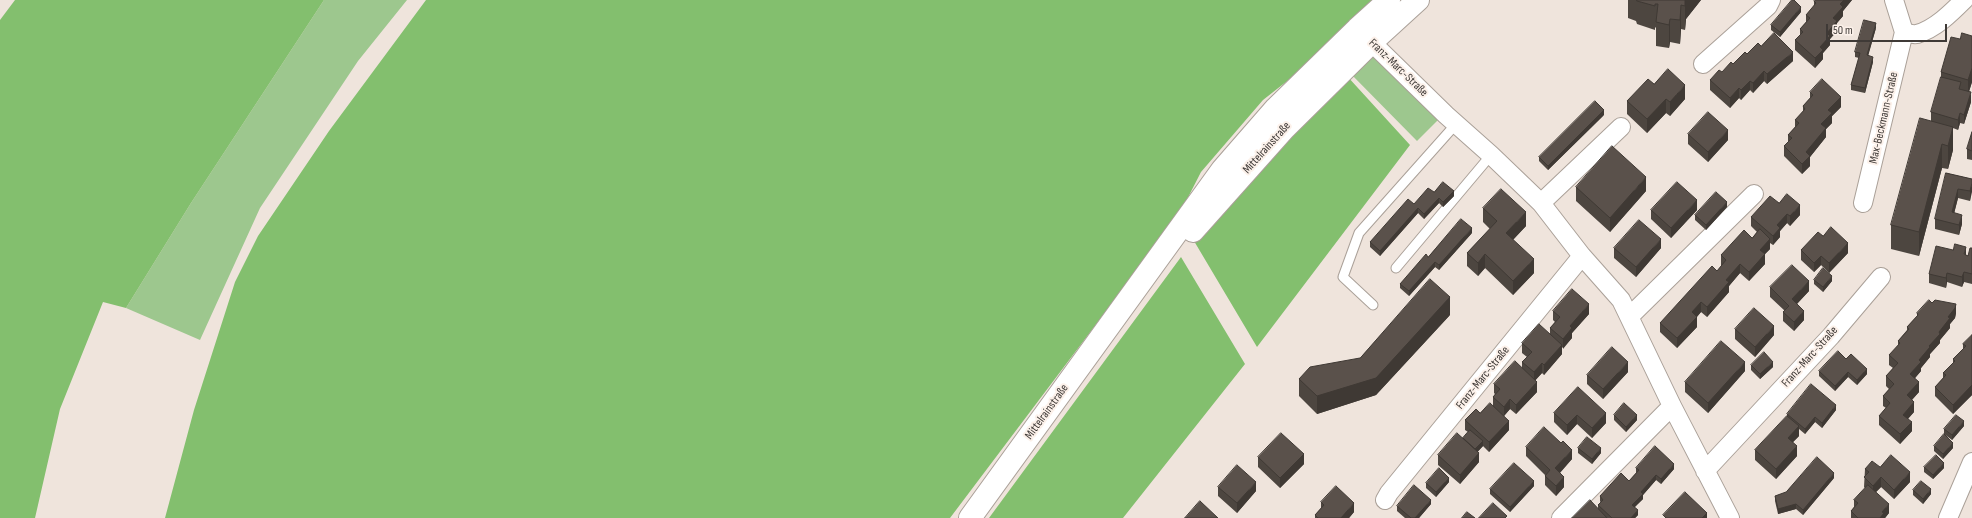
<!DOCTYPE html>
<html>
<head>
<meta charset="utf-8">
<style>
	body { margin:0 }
	#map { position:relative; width:1972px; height:518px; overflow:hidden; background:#efe4dc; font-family:"Sofia Sans Condensed",sans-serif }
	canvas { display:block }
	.scale { position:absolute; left:1826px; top:24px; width:121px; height:18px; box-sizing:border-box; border:2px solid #3f3a37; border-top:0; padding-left:5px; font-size:12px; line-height:14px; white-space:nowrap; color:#3f3a37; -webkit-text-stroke:3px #fcf1ea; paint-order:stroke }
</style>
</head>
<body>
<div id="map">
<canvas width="1972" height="518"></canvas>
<div class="scale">50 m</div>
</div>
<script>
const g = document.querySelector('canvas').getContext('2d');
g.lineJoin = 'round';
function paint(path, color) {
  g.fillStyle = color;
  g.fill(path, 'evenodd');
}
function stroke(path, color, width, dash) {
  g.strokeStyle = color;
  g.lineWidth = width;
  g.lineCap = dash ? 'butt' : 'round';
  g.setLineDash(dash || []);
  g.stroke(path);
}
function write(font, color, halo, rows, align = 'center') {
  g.font = font + ' "Sofia Sans Condensed",sans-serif';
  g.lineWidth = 4;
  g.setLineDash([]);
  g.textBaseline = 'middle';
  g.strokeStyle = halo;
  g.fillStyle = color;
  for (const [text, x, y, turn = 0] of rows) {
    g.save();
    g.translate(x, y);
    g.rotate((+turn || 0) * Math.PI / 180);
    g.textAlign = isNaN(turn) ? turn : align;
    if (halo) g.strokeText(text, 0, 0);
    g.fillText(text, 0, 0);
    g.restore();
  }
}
paint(new Path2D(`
	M324,0H407L358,61L260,208L200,340L126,308L191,203Z
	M1373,50L1439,119L1417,141L1349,72Z`), '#9dc78e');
paint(new Path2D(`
	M15,0H324L191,203L126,308L103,302L60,409L35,518H0V20Z
	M426,0H1377L1296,74L1263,100L1201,172L1180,213L950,518H165L194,410L235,282L258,236L329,131Z
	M1347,76L1410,145L1257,347L1194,241Z
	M1181,257L1245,364L1123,518H989Z`), '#83bf6e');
const lane = new Path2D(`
	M1396,268L1491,155
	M1373,305L1343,277L1359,233L1456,124`);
const street = new Path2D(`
	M1904,32C1908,33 1913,35 1917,34C1935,29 1951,13 1964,0
	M1362,33L1446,115L1491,155L1541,203L1582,256L1621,300L1672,406L1730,518
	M1703,64L1768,6L1771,0
	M1541,203L1621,127
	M1863,203L1904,32L1894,0
	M1630,316L1754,194
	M1705,471L1831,336L1881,277
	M1385,500L1389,493L1582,256
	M1561,518L1672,406
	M1948,518L1972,462`);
const secondary = new Path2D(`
	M1193,231L1284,129L1372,42L1418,0
	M970,518L1222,170L1276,108L1357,29L1389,0`);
stroke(lane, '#aaa098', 11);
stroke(street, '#aaa098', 20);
stroke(secondary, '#aaa098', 24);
stroke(lane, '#fff', 9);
stroke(street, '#fff', 18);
stroke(secondary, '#fff', 22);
paint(new Path2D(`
	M1628,0H1701L1686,19L1685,30L1681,29L1680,44L1670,42L1669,48L1656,46V28L1655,27V30L1637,24L1636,21L1628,18Z
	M1852,0L1843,11V16L1837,23V31L1830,39V45L1823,53V59L1815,68L1795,50V40L1800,35V29L1806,22V15L1814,6V1Z
	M1801,12L1780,37L1771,30V25Z
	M1876,28L1868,55L1873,62L1865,93L1851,90V85L1859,58L1855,57V52Z
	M1972,36V82L1969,92L1971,102L1964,124L1960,123L1958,130L1953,128V150L1948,169L1942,168L1919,256L1891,249V225L1931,121V112L1941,77V72L1960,39Z
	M1761,46L1793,61L1767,84L1764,81L1753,93L1750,90L1741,100L1739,98L1730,108L1710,90V80L1722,72L1747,54Z
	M1654,84L1685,99L1670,116L1666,113L1647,133L1627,114V101Z
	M1810,92L1841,107L1832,116V123L1826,129V137L1810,157V166L1802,174L1784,156V146L1788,142V135L1795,127V120L1803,112V106L1810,98Z
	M1604,115L1548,170L1539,161V157Z
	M1972,132V160L1967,159V149Z
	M1688,134L1728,140L1708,162L1688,144Z
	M1946,173L1972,179L1970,201L1958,198L1954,213L1962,224L1959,235L1935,229V219Z
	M1576,187L1646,191L1610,232L1576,201Z
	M1434,192L1454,196L1443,207L1439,203L1424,219L1418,213L1380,256L1370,247V242L1414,204Z
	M1779,203L1800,215L1790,226L1787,223L1780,231V237L1773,245L1770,243V249L1765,254V264L1749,281L1740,273L1729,286V292L1707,317L1701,312L1697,317V327L1677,348L1660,332V323L1717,271L1722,265H1721V255L1752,238L1757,232L1751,226V217Z
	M1727,207L1706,230L1695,220V215Z
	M1483,208L1526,226L1513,240L1534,273L1513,295L1485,268L1478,276L1467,266V253L1490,229L1483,222Z
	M1651,210H1697L1671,238L1651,219Z
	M1472,233L1439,270L1435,267L1409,296L1400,288V284L1428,257Z
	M1614,248H1661L1636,277L1614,258Z
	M1972,248V284L1964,282L1962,287L1947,282L1946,288L1929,283V274L1966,255L1968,256Z
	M1801,250L1848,253L1829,273L1821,265L1814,272L1801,260Z
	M1814,280L1832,281L1823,292L1814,284Z
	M1770,287L1809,291L1797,304L1804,320L1794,331L1783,321V312L1785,311L1770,297Z
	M1932,303L1956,313L1955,318L1950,324V328L1940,340V343L1930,354V357L1921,368V371L1915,378L1919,392L1912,400L1914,412L1908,419L1912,431L1900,444L1879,425V416L1886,408L1883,406V396L1889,389L1886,386V376L1893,368L1889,365V355L1898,346V341L1907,330V327L1917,316V313Z
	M1553,311L1589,314L1572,333V338L1562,348V354L1544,375L1542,373L1535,380L1537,392L1516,414L1510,409L1504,416L1509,430L1489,452L1483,446L1478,451L1479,462L1460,484L1438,465V455L1463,438L1468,432L1465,430V420L1480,413L1493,406V397L1495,394L1494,393V384L1522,368V362L1527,357L1522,353V343L1550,334V328L1555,322L1553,320Z
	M1450,315L1376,395L1317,414L1299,396V379L1360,358Z
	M1735,329L1774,335L1755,357L1735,339Z
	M1972,329V395L1953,414L1935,396V387L1943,378V373L1953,364V359L1963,349V344L1972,335Z
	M1846,359L1867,374L1857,385L1848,377L1835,391L1819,376V371Z
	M1751,365L1773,367L1760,379L1751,370Z
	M1745,371L1708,413L1685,392V382Z
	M1628,372L1603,399L1587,384V375Z
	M1578,387L1606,423L1592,438L1577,424L1567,435L1554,422V413Z
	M1836,410L1822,428L1815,422L1805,434L1799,429V436L1793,442L1797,456L1776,479L1755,460V450L1787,416V414Z
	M1614,415L1637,420L1626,432L1614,420Z
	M1964,426L1952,440L1944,434V429Z
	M1934,446L1953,448L1943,459L1934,451Z
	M1526,447L1572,459L1560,473L1564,487L1556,496L1545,485V475L1526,456Z
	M1578,448L1601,453L1592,464L1578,453Z
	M1258,457L1304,464L1280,488L1258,467Z
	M1880,467L1910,482L1894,499L1881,487L1876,492L1889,513L1885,518H1851V511L1854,507V500L1865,488L1864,487L1865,469Z
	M1924,467L1944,468L1933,479L1924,472Z
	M1636,468L1674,469L1661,484L1656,480L1643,495V499L1634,507L1638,515L1635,518H1572L1598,509V505L1601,503L1600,501V496L1629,481L1636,473Z
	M1834,478L1803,515L1796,509L1778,514L1775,501V496Z
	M1449,482L1436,497L1426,488V483Z
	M1534,486L1510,512L1490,494V489Z
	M1218,487L1256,491L1237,513L1218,496Z
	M1913,490L1931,494L1923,504L1913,495Z
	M1321,502L1354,512L1349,518H1315V515L1321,508Z
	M1431,504L1419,518H1405L1397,511V506Z`), '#4d4640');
paint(new Path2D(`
	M1685,0H1701L1686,19L1685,30Z
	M1844,0H1852L1843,11V16L1837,23V31L1830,39V45L1823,53V59L1815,68V58L1820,47L1827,33L1833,18L1840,4Z
	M1681,5V29L1680,44V20Z
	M1801,7V12L1780,37V32Z
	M1670,19V42L1669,48V25Z
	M1876,23V28L1867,60V55Z
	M1793,52V61L1767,84V74Z
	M1873,57V62L1865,93V88Z
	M1972,68V82L1968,94V80Z
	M1764,71V81L1753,93V83Z
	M1750,81V90L1741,100V90Z
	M1685,85V99L1670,116V102Z
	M1739,88V98L1730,108V98Z
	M1971,92V102L1964,124V115Z
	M1841,97V107L1832,116V123L1826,129V137L1810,157V166L1802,174V164L1806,152L1828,110Z
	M1666,99V113L1647,133V119Z
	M1604,110V115L1548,170V166Z
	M1960,113V123L1958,130V120Z
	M1953,127V150L1948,169V146Z
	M1728,130V140L1708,162V152Z
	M1942,144V168L1919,256V232Z
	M1646,177V191L1610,232V218Z
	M1972,183V192L1970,201V191Z
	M1958,189V198L1952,222V212Z
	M1454,191V196L1443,207V202Z
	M1439,198V203L1424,219V214Z
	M1697,200V210L1671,238V228Z
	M1727,202V207L1706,230V225Z
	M1800,205V215L1790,226V216Z
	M1418,208V213L1380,256V251Z
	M1526,212V226L1506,247V233Z
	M1787,214V223L1780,231V237L1773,245V236L1777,225Z
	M1962,215V224L1959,235V225Z
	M1472,228V233L1439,270V265Z
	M1661,239V248L1636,277V267Z
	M1770,239V249L1765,254V264L1749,281V272L1760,250Z
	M1848,243V253L1829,273V263Z
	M1966,247V256L1964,254Z
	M1485,254V268L1478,276V263Z
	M1821,256V265L1814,272V263Z
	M1534,259V273L1513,295V281Z
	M1435,262V267L1409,296V291Z
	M1740,264V273L1729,286V292L1707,317V307L1726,280Z
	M1964,272V282L1962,287V277Z
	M1947,273V282L1946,288V278Z
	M1832,276V281L1823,292V287Z
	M1809,281V291L1792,309V299Z
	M1450,297V315L1376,395L1317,414V396Z
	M1701,302V312L1692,322V312Z
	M1589,304V314L1572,333V338L1563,349V339L1570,326Z
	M1956,304V313L1955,318L1950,324V328L1940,340V343L1930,354V357L1921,368V371L1910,384V374L1919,360L1939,332Z
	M1804,311V320L1794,331V322Z
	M1697,317V327L1677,348V338Z
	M1774,326V335L1755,357V347Z
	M1562,345V354L1544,375V365Z
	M1628,362V372L1603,399V389Z
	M1745,362V371L1708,413V403Z
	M1773,362V367L1760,379V374Z
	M1542,363V373L1534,382V372Z
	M1867,369V374L1857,385V380Z
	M1848,372V377L1835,391V386Z
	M1537,382V392L1516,414V405Z
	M1919,382V392L1907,405V395Z
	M1972,385V395L1953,414V405Z
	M1510,399V409L1504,416V407Z
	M1914,402V412L1903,424V415Z
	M1836,405V410L1822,428V423Z
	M1606,413V423L1592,438V428Z
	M1577,415V424L1567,435V425Z
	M1637,415V420L1626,432V427Z
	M1815,417V422L1805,434V429Z
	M1509,421V430L1489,452V442Z
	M1964,421V426L1952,440V435Z
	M1912,422V431L1900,444V434Z
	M1799,426V436L1788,447V438Z
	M1483,441V446L1473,457V452Z
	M1953,443V448L1943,459V454Z
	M1797,446V456L1776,479V469Z
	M1601,448V453L1592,464V459Z
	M1572,450V459L1555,478V468Z
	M1479,453V462L1460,484V475Z
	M1304,454V464L1280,488V478Z
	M1944,463V468L1933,479V475Z
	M1674,464V469L1661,484V479Z
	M1910,472V482L1894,499V490Z
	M1834,473V478L1803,515V510Z
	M1656,475V480L1643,495V499L1632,510V505L1641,492Z
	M1564,477V487L1556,496V486Z
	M1881,477V487L1873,495V486Z
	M1449,478V482L1436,497V492Z
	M1534,481V486L1510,512V507Z
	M1256,482V491L1237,513V503Z
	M1931,489V494L1923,504V499Z
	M1431,500V504L1419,518H1415Z
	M1354,503V512L1349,518H1341Z
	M1796,504V509L1778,514V509Z
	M1889,504V513L1885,518H1880L1882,512Z
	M1638,510V515L1635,518H1631Z
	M1707,513V518H1702Z`), '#3f3934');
const building = new Path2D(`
	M1637,0H1685V6L1681,5L1680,20L1670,19L1669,25L1656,22L1658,4H1655V6L1637,1Z
	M1792,0H1794L1801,7L1780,32L1771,25Z
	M1815,0H1844L1840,4L1843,7L1833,18L1837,21L1827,33L1830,36L1820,47L1823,50L1815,58L1795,40L1803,32L1800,29L1810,18L1806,15L1816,3L1814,1Z
	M1864,20L1876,23L1867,55L1873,57L1865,88L1851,85L1860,53L1855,52Z
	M1774,33L1793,52L1767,74L1764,71L1753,83L1750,81L1741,90L1739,88L1730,98L1710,80L1719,70L1722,72L1731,62L1733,64L1745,52L1747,54L1758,43L1761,46Z
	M1962,33L1972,36V68L1968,80L1941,72L1951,37L1960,39Z
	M1668,69L1685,85L1670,102L1666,99L1647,119L1627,101L1648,79L1654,84Z
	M1941,77L1961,82L1959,89L1971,92L1964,115L1960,113L1958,120L1931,112Z
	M1822,79L1841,97L1828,110L1832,113L1821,124L1826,128L1806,152L1810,156L1802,164L1784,146L1792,138L1788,135L1799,123L1795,120L1805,109L1803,106L1813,95L1810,92Z
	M1595,101L1604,110L1548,166L1539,157Z
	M1708,112L1728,130L1708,152L1688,134Z
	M1920,118L1953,127L1948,146L1942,144L1919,232L1891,225Z
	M1972,132V151L1967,149Z
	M1612,146L1646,177L1610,218L1576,187Z
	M1946,173L1972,179V183L1970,191L1958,189L1952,212L1962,215L1959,225L1935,219Z
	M1443,182L1454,191L1443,202L1439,198L1424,214L1418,208L1380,251L1370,242L1408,199L1414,204L1428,188L1434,192Z
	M1677,182L1697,200L1671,228L1651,210Z
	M1501,189L1526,212L1506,233L1534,259L1513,281L1485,254L1478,263L1467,253L1497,221L1483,208Z
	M1716,192L1727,202L1706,225L1695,215Z
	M1787,194L1800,205L1790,216L1787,214L1777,225L1780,228L1773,236L1751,217L1770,196L1779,203Z
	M1461,219L1472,228L1439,265L1435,262L1409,291L1400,284L1426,254L1428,257Z
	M1639,220L1661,239L1636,267L1614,248Z
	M1831,227L1848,243L1829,263L1821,256L1814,263L1801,250L1818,232L1823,236Z
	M1760,229L1770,239L1760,250L1765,254L1749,272L1740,264L1726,280L1729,282L1707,307L1701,302L1692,312L1697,317L1677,338L1660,323L1712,266L1717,271L1726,260L1721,255L1744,230L1752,238Z
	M1955,244L1966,247L1964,254L1968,256L1970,248H1972V274L1964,272L1962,277L1947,273L1946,278L1929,274L1936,246L1953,250Z
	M1792,265L1809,281L1792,299L1804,311L1794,322L1783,312L1789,306L1770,287Z
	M1823,268L1832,276L1823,287L1814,280Z
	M1430,279L1450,297L1376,378L1317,396L1299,379L1310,367L1360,358Z
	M1572,289L1589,304L1570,326L1572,328L1563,339L1550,328L1560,317L1553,311Z
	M1929,300L1932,303L1935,300L1956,304L1955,308L1948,317L1950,318L1939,332L1940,334L1929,346L1930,347L1919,360L1921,362L1910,374L1919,382L1907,395L1914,402L1903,415L1912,422L1900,434L1879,416L1890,403L1883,396L1894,384L1886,376L1898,363L1889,355L1900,343L1898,341L1909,329L1907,327L1918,315L1917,313Z
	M1754,308L1774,326L1755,347L1735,329Z
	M1539,324L1562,345L1544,365L1542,363L1534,372L1522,362L1532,352L1522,343Z
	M1972,335V385L1953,405L1935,387L1946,375L1943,373L1955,361L1953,359L1966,346L1963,344Z
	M1721,341L1745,362L1708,403L1685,382Z
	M1612,347L1628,362L1603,389L1587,375Z
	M1838,351L1846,359L1851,354L1867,369L1857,380L1848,372L1835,386L1819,371Z
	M1764,352L1773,362L1760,374L1751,365Z
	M1515,361L1537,382L1516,405L1510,399L1504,407L1493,397L1500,389L1494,384Z
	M1811,384L1836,405L1822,423L1815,417L1805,429L1787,414Z
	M1578,387L1606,413L1592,428L1577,415L1567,425L1554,413Z
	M1490,403L1509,421L1489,442L1465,420L1476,409L1480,413Z
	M1624,403L1637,415L1626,427L1614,415Z
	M1956,415L1964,421L1952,435L1944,429Z
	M1787,416L1799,426L1788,438L1797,446L1776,469L1755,450Z
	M1544,427L1561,443L1563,441L1572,450L1555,468L1564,477L1556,486L1545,476L1550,470L1526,447Z
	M1470,430L1483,441L1475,449L1463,438Z
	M1281,433L1304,454L1280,478L1258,457Z
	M1457,433L1479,453L1460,475L1438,455Z
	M1944,434L1953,443L1943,454L1934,446Z
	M1587,437L1601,448L1592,459L1578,448Z
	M1655,446L1674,464L1661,479L1656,475L1641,492L1643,494L1632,505L1638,510L1631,518H1612L1598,505L1603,500L1600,496L1621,473L1629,481L1639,470L1636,468Z
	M1891,455L1910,472L1894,490L1881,477L1873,486L1864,477L1869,472L1865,469L1872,461L1880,467Z
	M1936,455L1944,463L1933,475L1924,467Z
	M1817,457L1834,473L1803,510L1796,504L1778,509L1775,496L1786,492Z
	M1514,463L1534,481L1510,507L1490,489Z
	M1237,465L1256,482L1237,503L1218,487Z
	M1439,468L1449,478L1436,492L1426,483Z
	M1921,481L1931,489L1923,499L1913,490Z
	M1414,485L1431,500L1415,518H1411L1397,506Z
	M1868,485L1889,504L1882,512L1884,513L1880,518H1858L1851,511L1858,503L1854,500Z
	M1336,486L1354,503L1341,518H1318L1315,515L1324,505L1321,502Z
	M1685,492L1707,513L1702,518H1666L1663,515Z
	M1590,500L1607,518H1572Z
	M1200,501L1218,518H1185Z
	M1493,503L1507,516L1505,518H1479Z
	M1467,512L1475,518H1462Z`);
paint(building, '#5a514b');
stroke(building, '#3f3934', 1);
write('12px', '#3f3a37', '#fcf1ea', [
	["Franz-Marc-Straße",1398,68,44],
	["Max-Beckmann-Straße",1884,118,-77],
	["Mittelrainstraße",1267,148,-48],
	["Franz-Marc-Straße",1810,357,-48],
	["Franz-Marc-Straße",1483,378,-51],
	["Mittelrainstraße",1047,412,-54]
]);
</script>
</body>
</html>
